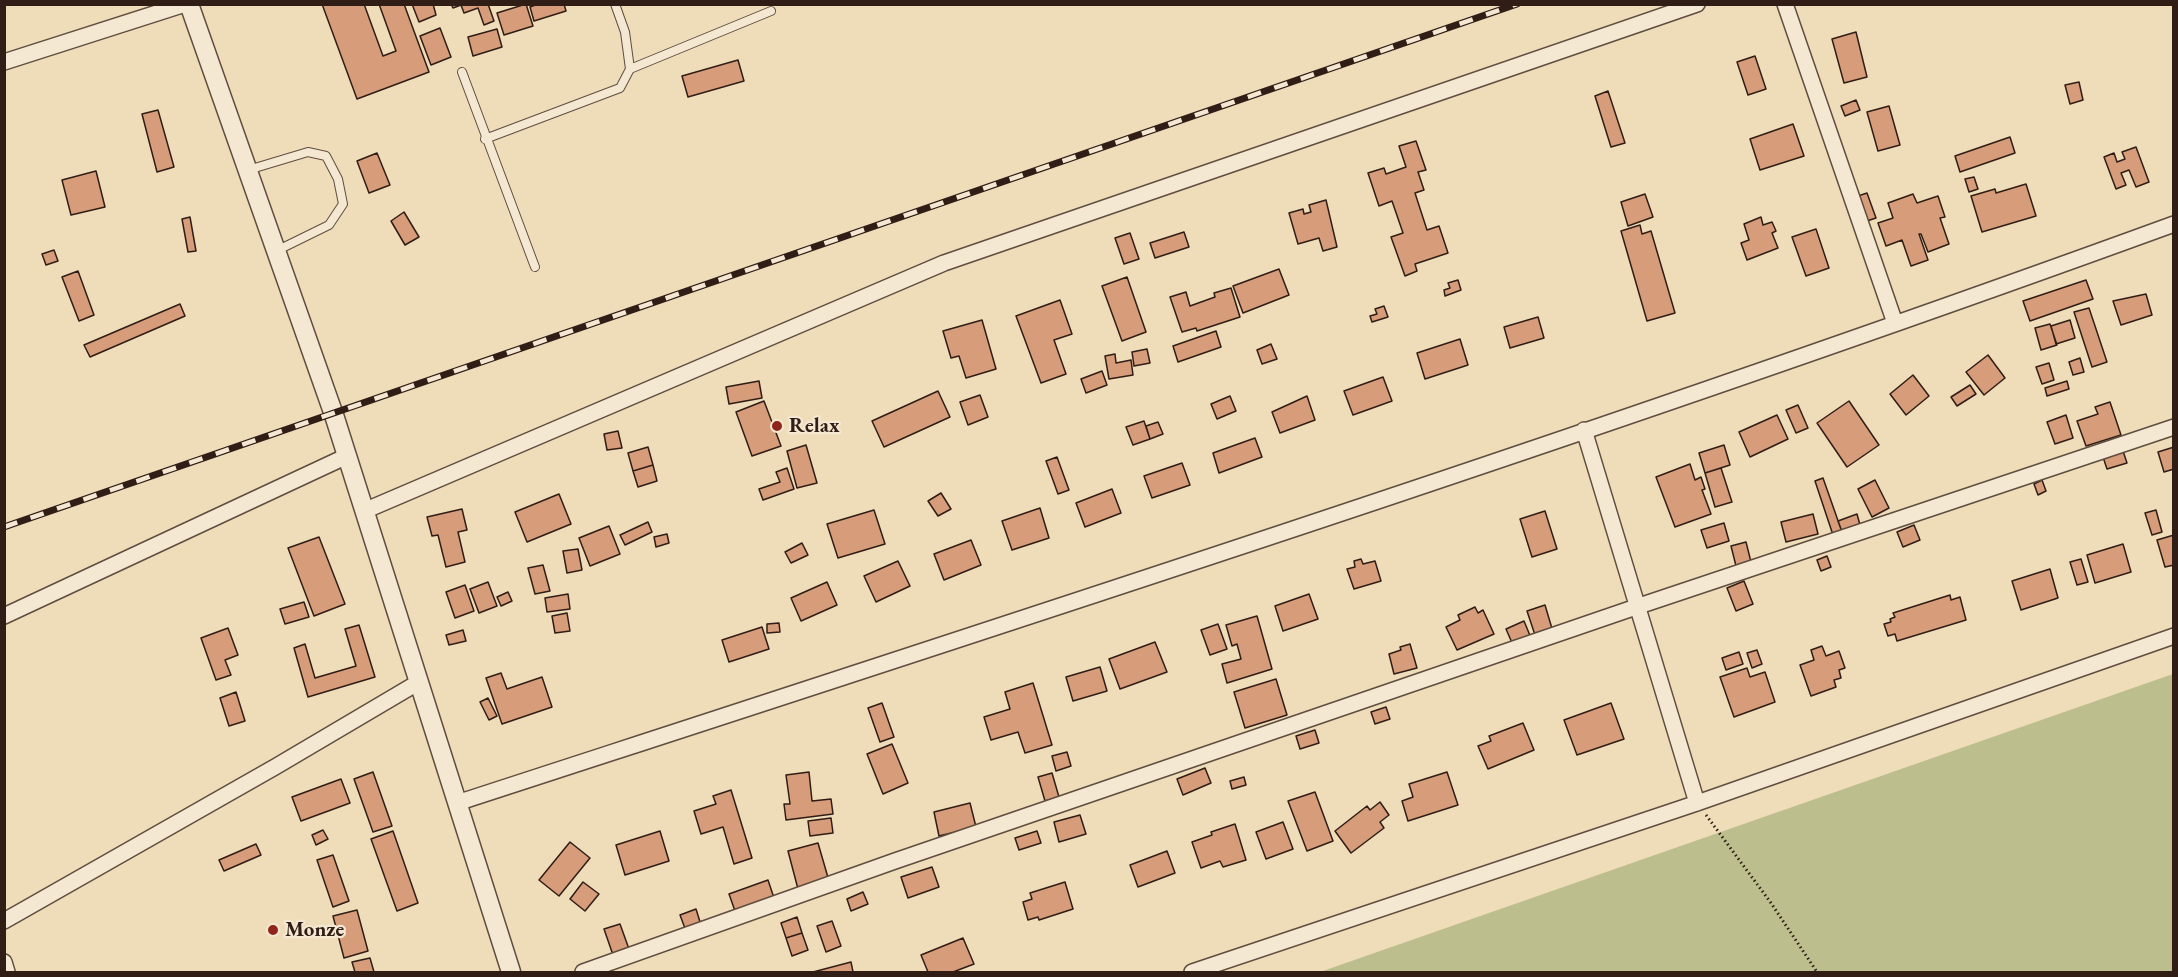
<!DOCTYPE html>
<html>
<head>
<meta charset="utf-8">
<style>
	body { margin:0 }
	#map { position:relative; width:2178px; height:977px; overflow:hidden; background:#efdcb9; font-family:"EB Garamond",serif }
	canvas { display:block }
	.frame { position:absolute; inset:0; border:6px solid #2f1d16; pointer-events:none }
</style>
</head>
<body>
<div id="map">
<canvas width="2178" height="977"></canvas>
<div class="frame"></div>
</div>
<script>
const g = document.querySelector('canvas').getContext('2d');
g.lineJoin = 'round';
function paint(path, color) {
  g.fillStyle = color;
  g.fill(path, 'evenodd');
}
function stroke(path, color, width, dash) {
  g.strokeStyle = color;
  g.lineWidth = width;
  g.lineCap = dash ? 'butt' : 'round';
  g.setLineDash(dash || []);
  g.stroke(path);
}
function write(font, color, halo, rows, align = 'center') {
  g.font = font + ' "EB Garamond",serif';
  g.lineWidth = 4.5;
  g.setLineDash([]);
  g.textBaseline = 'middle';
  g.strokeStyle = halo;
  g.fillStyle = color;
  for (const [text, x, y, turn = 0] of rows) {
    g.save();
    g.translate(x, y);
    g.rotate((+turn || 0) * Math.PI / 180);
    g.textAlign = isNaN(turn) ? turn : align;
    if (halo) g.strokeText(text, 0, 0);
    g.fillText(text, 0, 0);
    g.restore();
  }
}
paint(new Path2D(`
	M2173,674V972H1320Z`), '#bcbf8d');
const building = new Path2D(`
	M322,4H364L383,56L396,51L379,4H404L429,72L357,99Z
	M412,4H433L436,15L419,22Z
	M451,4H488L494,21L484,25L478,8L464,13L461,5L453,8Z
	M526,4L533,26L504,35L497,13Z
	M538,4H564L566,11L534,21L530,7Z
	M440,28L451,57L431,65L420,36Z
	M497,29L502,47L473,56L468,37Z
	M1856,32L1867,77L1844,83L1832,39Z
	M1755,56L1766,89L1748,95L1737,62Z
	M738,60L744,81L688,97L682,76Z
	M2079,82L2083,100L2070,104L2065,85Z
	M1608,91L1625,143L1611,147L1595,96Z
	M1856,100L1860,110L1845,116L1841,106Z
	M1889,106L1900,145L1878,151L1867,112Z
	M158,110L174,167L157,172L142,114Z
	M1793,124L1804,156L1760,170L1750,139Z
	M2010,137L2015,153L1960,172L1955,156Z
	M1416,141L1426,170L1418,172L1424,190L1415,193L1427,230L1439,226L1448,253L1415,264L1417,271L1405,276L1391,237L1403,233L1392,201L1379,206L1368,173L1384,168L1386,174L1406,167L1399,146Z
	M2136,147L2149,182L2136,187L2129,170L2121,173L2126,185L2116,189L2104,157L2114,153L2117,162L2125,159L2122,152Z
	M377,153L390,185L369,193L357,161Z
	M96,171L105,207L71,215L62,180Z
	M1974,177L1978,189L1969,192L1965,179Z
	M2026,184L2036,216L1982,232L1971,196L1995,189L1996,193Z
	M1867,193L1876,218L1867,221L1858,196Z
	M1645,194L1653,217L1628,226L1621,202Z
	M1913,194L1917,203L1938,196L1945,217L1940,218L1949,244L1928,252L1921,234H1919L1928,260L1911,266L1902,240L1886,246L1878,223L1893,218L1888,203Z
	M1326,200L1337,247L1323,251L1319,238L1298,244L1289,213L1303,209L1304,214L1311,212L1309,205Z
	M404,212L419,237L405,245L391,221Z
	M190,217L196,251L188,252L182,219Z
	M1761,217L1763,225L1772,222L1776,231L1772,233L1778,248L1747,260L1741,243L1749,240L1744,224Z
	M1640,225L1642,234L1651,231L1675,313L1647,321L1621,231Z
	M1816,229L1829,268L1806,276L1792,237Z
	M1184,232L1189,247L1155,258L1150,243Z
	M1130,233L1139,259L1124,264L1115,238Z
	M54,250L58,261L46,265L42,254Z
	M1279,269L1289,295L1243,313L1233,286Z
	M78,271L94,315L79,321L62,277Z
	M1127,277L1146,332L1122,341L1102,286Z
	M1458,280L1461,290L1445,296L1444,290L1450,288L1448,283Z
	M2086,280L2093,299L2030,321L2023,301Z
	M1231,288L1240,317L1197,331L1196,328L1182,332L1170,297L1186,292L1190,306L1215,297L1214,293Z
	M2146,294L2152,315L2121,325L2113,301Z
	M1060,300L1072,334L1054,340L1066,374L1041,383L1016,316Z
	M180,304L185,316L90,357L84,345Z
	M1384,306L1388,317L1372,322L1370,316L1377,314L1375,309Z
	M2089,308L2107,362L2092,367L2074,312Z
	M1538,317L1544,338L1510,348L1504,327Z
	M982,320L996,369L966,378L959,356L951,358L943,331Z
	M2070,320L2075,338L2056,344L2051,326Z
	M2050,324L2057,345L2041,350L2035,328Z
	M1216,331L1221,347L1178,362L1173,346Z
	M1460,339L1468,365L1425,379L1417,353Z
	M1271,344L1277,359L1262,364L1257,350Z
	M1147,349L1150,363L1134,366L1132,352Z
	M1115,354L1116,363L1131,360L1133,375L1109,379L1105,356Z
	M1988,355L2005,378L1984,395L1966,372Z
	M2080,358L2084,372L2073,375L2069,362Z
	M2049,363L2054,380L2042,384L2036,367Z
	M1102,371L1107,385L1086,393L1081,379Z
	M1913,375L1929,396L1906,415L1890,394Z
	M1383,377L1392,401L1353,415L1344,391Z
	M759,381L762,398L729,404L726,387Z
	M2067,381L2069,389L2047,396L2045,388Z
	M1970,385L1976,394L1957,406L1951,397Z
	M938,391L950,417L884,447L872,421Z
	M980,395L988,417L968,425L960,402Z
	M1230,396L1236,411L1217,419L1211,404Z
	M1307,396L1315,420L1280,433L1272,412Z
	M764,401L781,446L752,456L736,412Z
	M1849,401L1879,445L1847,467L1817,423Z
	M2110,402L2121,435L2086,446L2077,421L2098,414L2095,407Z
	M1798,405L1808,428L1796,433L1786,410Z
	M1777,415L1788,439L1750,457L1739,432Z
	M2066,415L2073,438L2055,444L2047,422Z
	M1144,421L1150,439L1133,445L1126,427Z
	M1158,422L1163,434L1150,439L1146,426Z
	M618,431L622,448L607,450L604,434Z
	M1255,438L1262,457L1219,473L1213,453Z
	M806,445L817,483L797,488L787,451Z
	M1724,445L1730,465L1705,473L1699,453Z
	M648,447L653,465L633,471L628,453Z
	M2174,447V469L2164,472L2158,452Z
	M2123,451L2127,463L2107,469L2103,457Z
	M1057,457L1069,490L1058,494L1046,461Z
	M1182,463L1190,485L1152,498L1144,476Z
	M1690,464L1695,480L1701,477L1705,489L1702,490L1711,514L1675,527L1656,477Z
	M653,465L657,481L638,487L633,471Z
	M787,468L794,489L763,500L759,489L780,482L776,472Z
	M1721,468L1732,502L1715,507L1705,473Z
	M1823,478L1842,532L1833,535L1815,481Z
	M1875,480L1889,508L1872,517L1858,489Z
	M2042,480L2046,491L2038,495L2034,484Z
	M1112,489L1121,513L1085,527L1076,503Z
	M941,493L951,509L938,516L928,501Z
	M559,494L571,524L527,542L515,512Z
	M1040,508L1049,538L1012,550L1002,521Z
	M462,509L467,530L458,532L465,562L446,567L438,535L432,536L427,517Z
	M874,510L885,544L838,558L827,524Z
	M2156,510L2162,532L2152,535L2145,513Z
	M1545,511L1557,549L1532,557L1520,519Z
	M1813,514L1818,534L1786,542L1781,522Z
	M1857,514L1860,525L1842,532L1838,521Z
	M648,522L652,532L625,545L620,535Z
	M1724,523L1729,541L1707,548L1701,530Z
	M1914,525L1920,540L1903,547L1897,532Z
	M609,526L620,554L590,566L579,538Z
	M667,534L669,543L656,547L654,537Z
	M2174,535V565L2165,567L2157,540Z
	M319,537L345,604L314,616L288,548Z
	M971,540L981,565L944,580L934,554Z
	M1746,542L1751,562L1736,566L1731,546Z
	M802,543L808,555L791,563L785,552Z
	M2123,544L2131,572L2095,583L2087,555Z
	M578,549L582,570L567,573L563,551Z
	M1827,556L1831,567L1821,571L1817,560Z
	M1361,559L1363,564L1375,561L1381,581L1354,589L1347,569L1355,567L1354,561Z
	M2081,559L2088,582L2077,585L2070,562Z
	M898,561L910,586L876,602L864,576Z
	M543,565L550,591L535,594L528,568Z
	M2050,569L2058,598L2021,610L2012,581Z
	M1744,581L1753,604L1736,611L1727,588Z
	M488,582L497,606L479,613L470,589Z
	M827,582L837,605L801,621L791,598Z
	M465,585L474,611L455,618L446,592Z
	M508,592L512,601L501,606L497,597Z
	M568,594L570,609L547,612L545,598Z
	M1309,594L1318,619L1283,631L1275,606Z
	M1950,595L1951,600L1960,597L1966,620L1897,641L1895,634L1888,636L1884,624L1891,622L1890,619L1895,617L1893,613Z
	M304,602L309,617L285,624L280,609Z
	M1545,605L1553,632L1536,638L1527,611Z
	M1475,607L1478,613L1483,610L1494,634L1457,650L1446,627L1460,620L1458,615Z
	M567,613L570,631L555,633L552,616Z
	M1257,616L1272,669L1227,683L1222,664L1241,659L1237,644L1232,646L1226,625Z
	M1524,621L1531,638L1513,645L1506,629Z
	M779,623L780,632L767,633V624Z
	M1218,624L1227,649L1210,655L1201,630Z
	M359,625L375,677L308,697L294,648L305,644L315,678L356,666L345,629Z
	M762,627L769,649L729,662L722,640Z
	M228,628L238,655L225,660L231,675L216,680L201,638Z
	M463,630L466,641L449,645L446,635Z
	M1155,642L1167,672L1120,689L1109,659Z
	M1410,644L1417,668L1394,674L1389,654L1401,650L1400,647Z
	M1822,646L1826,656L1839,651L1845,668L1839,670L1841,678L1834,680L1836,687L1811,696L1800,665L1814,660L1811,650Z
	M1757,650L1762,664L1752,668L1747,653Z
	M1739,652L1743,664L1726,670L1722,658Z
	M1100,667L1107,691L1073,701L1066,677Z
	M1747,668L1750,677L1765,672L1775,702L1734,717L1720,677Z
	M501,673L507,689L542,677L552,707L502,724L486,678Z
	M1276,679L1287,715L1245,728L1234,692Z
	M1033,683L1052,745L1025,753L1018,732L991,740L984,717L1010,709L1005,692Z
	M236,692L245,721L229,726L220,698Z
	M488,698L497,716L489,720L480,702Z
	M882,703L894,737L880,742L868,708Z
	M1611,703L1624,739L1577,755L1564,720Z
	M1386,707L1390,719L1375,724L1371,712Z
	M1523,723L1534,750L1488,769L1478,746L1491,741L1489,736Z
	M1315,730L1319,743L1300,749L1296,736Z
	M892,744L908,783L883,794L867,754Z
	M1067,752L1071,766L1056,771L1052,756Z
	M1205,768L1211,783L1183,795L1177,779Z
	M373,772L392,826L373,832L354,779Z
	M809,772L812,801L831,799L833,814L786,820L784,804H790L786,775Z
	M1447,772L1458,805L1408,821L1402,801L1413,797L1409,784Z
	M1052,773L1059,797L1045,801L1038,777Z
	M1244,777L1246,785L1232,789L1230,781Z
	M341,779L350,803L301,821L292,797Z
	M731,790L752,858L734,864L723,827L701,834L694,811L716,804L713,796Z
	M1315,792L1333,841L1307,851L1288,801Z
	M1380,802L1389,815L1380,822L1384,828L1351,853L1335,831L1367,806L1370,810Z
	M970,803L976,827L939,836L934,812Z
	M1080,815L1086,834L1059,842L1054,822Z
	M831,818L833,833L810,836L808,821Z
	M1283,822L1293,849L1266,859L1256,832Z
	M1235,824L1246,860L1223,867L1220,861L1201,868L1192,842L1212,835L1211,832Z
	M323,830L328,839L316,845L312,835Z
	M393,831L418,903L397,911L371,839Z
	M660,831L669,861L625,875L616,845Z
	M1037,831L1041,843L1019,850L1015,838Z
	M570,842L590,858L559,896L539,880Z
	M818,843L829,881L798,889L788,851Z
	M256,844L261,855L224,871L219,860Z
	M1167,851L1175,873L1138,887L1130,865Z
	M333,855L349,901L333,907L317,860Z
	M932,867L939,887L908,898L901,877Z
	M768,880L774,898L735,911L729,894Z
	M583,882L599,894L585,911L570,899Z
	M1065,882L1073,909L1039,920L1038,917L1028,920L1023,902L1032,899L1030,893Z
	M863,892L868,904L851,911L847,899Z
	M696,909L701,925L686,931L680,915Z
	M357,910L368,951L344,958L333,916Z
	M797,917L802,933L786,938L781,923Z
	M832,921L841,946L826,952L817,926Z
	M620,924L629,949L613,955L604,929Z
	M802,933L808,950L792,956L786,938Z
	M963,938L974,964L953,972H928L921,955Z
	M370,958L374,972H355L352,962Z
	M851,962L853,972H813Z`);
paint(building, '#d79c79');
stroke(building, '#2f1d16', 1.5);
const service = new Path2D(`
	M630,69L771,11
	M462,72L535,267
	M485,139L620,88L630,69L625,32L615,4
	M248,170L308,152L326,156L338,179L343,204L329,225L276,251`);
const minor = new Path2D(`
	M1785,4L1895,323
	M4,62L185,4
	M1584,430L1697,803
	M364,511L944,263L1697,4
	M4,616L347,456
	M457,803C1031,616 1606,431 2174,224
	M4,921L275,767L419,682
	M4,962L7,972
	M583,972L895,861L1636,607L2174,427
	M1192,972L1697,803L2174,636`);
const tertiary = new Path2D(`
	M189,4L334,415L511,972`);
stroke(service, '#5f4d3f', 10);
stroke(minor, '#5f4d3f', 18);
stroke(tertiary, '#5f4d3f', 21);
stroke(new Path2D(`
	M1706,815L1771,903L1817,972`), '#2f1d16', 3, [1.5, 3]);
stroke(service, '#f5e8d2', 8);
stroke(minor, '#f5e8d2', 15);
stroke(tertiary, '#f5e8d2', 18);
const rail = new Path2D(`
	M4,527L1517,4`);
stroke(rail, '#2f1d16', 7);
stroke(rail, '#f5e8d2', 4.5, [14]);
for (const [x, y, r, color] of [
	[777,426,6,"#8f2418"],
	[273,930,6,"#8f2418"]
]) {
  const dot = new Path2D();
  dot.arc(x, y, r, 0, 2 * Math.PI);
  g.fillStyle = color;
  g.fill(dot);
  stroke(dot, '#f5e8d2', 2);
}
write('bold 21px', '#2f1d16', '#f5e8d2', [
	["Relax",789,426],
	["Monze",285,930]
], 'left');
</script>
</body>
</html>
